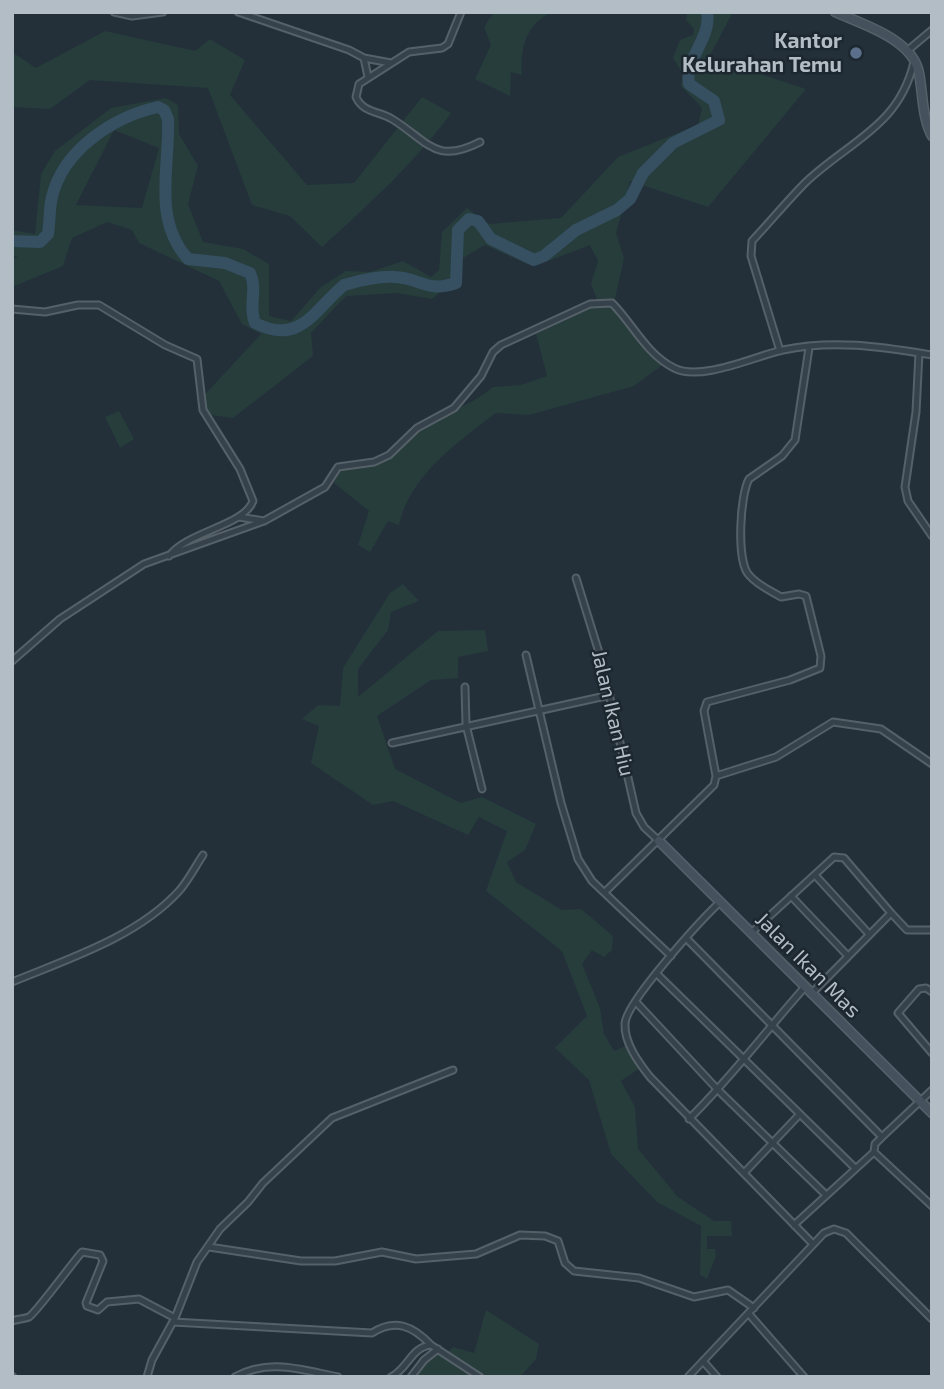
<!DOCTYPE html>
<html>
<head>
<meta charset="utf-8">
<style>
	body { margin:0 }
	#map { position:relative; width:944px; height:1389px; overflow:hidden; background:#23303a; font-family:"Exo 2",sans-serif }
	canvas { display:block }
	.frame { position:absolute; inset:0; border:14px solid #b2bdc6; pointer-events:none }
</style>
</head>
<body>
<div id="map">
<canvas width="944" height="1389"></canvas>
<div class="frame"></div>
</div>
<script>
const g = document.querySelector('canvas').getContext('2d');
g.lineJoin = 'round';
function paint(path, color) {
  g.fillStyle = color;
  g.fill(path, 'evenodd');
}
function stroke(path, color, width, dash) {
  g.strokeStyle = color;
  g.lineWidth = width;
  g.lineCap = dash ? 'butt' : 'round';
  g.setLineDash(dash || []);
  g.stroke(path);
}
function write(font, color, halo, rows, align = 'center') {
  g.font = font + ' "Exo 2",sans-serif';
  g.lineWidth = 5;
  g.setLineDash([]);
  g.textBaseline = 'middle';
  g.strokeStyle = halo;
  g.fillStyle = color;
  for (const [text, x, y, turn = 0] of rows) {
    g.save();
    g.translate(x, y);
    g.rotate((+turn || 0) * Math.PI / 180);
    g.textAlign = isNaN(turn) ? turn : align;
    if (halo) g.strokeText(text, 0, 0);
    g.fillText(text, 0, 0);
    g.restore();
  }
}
paint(new Path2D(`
	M494,12H552C526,24 520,48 522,75L511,72L510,96L475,79L491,45L484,27Z
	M687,12H733L709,57L806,89L708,207L630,181L616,233L624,258L613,308L634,335L665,363L634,386L529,415L496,413C458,442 410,475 399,525L388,521L370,552L358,545L369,511L334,483L341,467C356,464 376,462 389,456C402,450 407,438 417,430C441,412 471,407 493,387L521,385L547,376L536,334L599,304L591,284L598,261L590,245L551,260L527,264L485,245L463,258L459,277L432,299L397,293L346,296L311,333L313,356L233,418L203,414L198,402L261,334L242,324L219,281L139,243L132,230L107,222L72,238L63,266L12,287V259L18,257L12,255V230L35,234L41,174L55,151L111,108L166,98L178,105L179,134L198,166L188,204L203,242L243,249L269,264V316L291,321L321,287L346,271L370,272L403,261L431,277L439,270L442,232L467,208L489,224L561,218L618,157L698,125L702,108L681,86L683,74L673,58L680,40L693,35L694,29L686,20ZM114,130L159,148L142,208L76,205Z
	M105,31L195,51L210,39L245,60L230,95L307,185L354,183L422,97L451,113C414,164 368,205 322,247L290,216L252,205L208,88L90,80L50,109L12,107V52L36,68Z
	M119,411L134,439L120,448L105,417Z
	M403,584L419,601L391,612L388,630L358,669V697L438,631L485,630L488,651L458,657V678L431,680L377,716L395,769L461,803L482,797L536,824L525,850L507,862L516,882L562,910L581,909L613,936L612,950L604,957L592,950L582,964L600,1008L604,1034L614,1051L628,1045L640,1068L621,1081L635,1107L638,1149L678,1197L714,1221H731L732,1236H707V1249H715L716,1256L707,1279L700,1275L701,1226L657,1202L611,1154L589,1080L555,1048L587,1016L562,951L486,891L507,831L479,817L468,835L393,801L373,805L311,763L319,726L302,719L318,705L340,706L343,668L390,593Z
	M486,1310L539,1344L536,1359L520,1377H414L427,1358L439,1350L446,1354L453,1347L474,1353Z`), '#263d3c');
stroke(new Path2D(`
	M12,241L40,242L48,234C50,222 49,209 52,197C63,150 113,117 158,107L164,110L168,119C170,167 152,219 188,259L225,263L250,273C258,290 248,305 255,323C300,346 314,310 344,285C358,281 380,276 395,277C420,278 427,293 456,283L458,230L469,219L478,221L491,239L534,260L544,256L576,230L617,210L630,199L643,173L673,143L719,120L714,101L689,84C684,59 712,38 707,12`), '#364f61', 12);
const street = new Path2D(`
	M114,12L132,16L163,12
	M238,12L349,50L364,58L368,77
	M461,12L448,44L442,48L409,52L359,84L356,97C363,113 379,111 392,119C428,141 435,165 480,142
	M907,51L932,30
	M364,58L391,63
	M12,309L45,312L78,305H99L165,345L197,359L203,410L240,469L253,501C244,526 188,531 169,556
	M780,351L751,256L752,241C770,222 787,201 806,182C851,140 899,126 914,62
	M919,353L916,412L905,487L908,501L932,536
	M239,517L264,521
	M576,578L601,659L636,813L644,827L659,841
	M526,655L561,803L578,859L592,881L671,956
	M12,661L60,619L144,564L264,521L325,487L338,467L374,462L389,455L417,428L454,408L481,376L493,352L501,345L590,304L612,303C633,324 646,354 674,368C701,382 755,356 783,350C834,339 882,347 932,355
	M465,687L466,725L482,789
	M392,743L610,695
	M716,776L776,757L833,722L881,729L932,764
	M815,875L869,934
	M605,892L714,785L716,776L704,711L707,702L790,680L820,668L821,656L806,596L799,594L781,597C771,591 757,585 749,575C736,561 740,495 749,479L782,456L795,440L809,348
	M791,896L847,955
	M720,902C701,920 625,1003 625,1024C624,1043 639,1063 650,1077L813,1244
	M891,913L907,930H932
	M751,933L834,857L844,858L891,913L811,994
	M686,938L882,1137
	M657,974L855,1168
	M12,982C68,959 137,937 179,891C188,881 195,867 203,855
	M932,992L926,988L919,989L898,1013L932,1053
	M636,1002L718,1090L826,1195
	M689,1119C731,1078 765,1032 804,988
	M874,1152L932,1206
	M744,1173L799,1115
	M794,1225L874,1152L875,1144L882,1137L932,1090
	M209,1247L301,1261H335L382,1252L416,1259L476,1254L520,1235L545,1236L558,1241L565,1263L574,1271L639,1278L694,1297L728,1290L754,1308
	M749,1314L804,1377
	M12,1321C17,1319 24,1319 29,1317C36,1313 73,1262 82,1252L100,1255L103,1261L86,1303L87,1306L98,1310L107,1302L139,1299L175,1318
	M173,1322L372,1333C395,1318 413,1326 431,1345
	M703,1361L717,1377
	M12,1376L13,1377
	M147,1377L152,1360L175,1318L197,1262L220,1229L248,1202L263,1183L332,1118L453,1070
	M235,1377C269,1358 302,1370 338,1377
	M391,1377C408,1369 411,1347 431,1345L480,1377
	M411,1377L424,1360L438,1349
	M688,1377L824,1233L834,1229L846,1233L932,1319`);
const secondary = new Path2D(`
	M835,12C862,24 913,39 919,73C923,94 922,118 932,136
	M659,841L932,1113`);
stroke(street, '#556068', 9);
stroke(secondary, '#556068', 11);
stroke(street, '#36424b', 5);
stroke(secondary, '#45525e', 8);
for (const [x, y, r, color] of [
	[856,53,7,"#5c6f8a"]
]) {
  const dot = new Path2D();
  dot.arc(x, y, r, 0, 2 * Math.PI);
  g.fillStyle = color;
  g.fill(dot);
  stroke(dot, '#1c272f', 2.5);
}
write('bold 21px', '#b2bdc6', '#1c272f', [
	["Kantor",842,41],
	["Kelurahan Temu",842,65]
], 'right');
write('21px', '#b2bdc6', '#1c272f', [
	["Jalan Ikan Hiu",613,713,77],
	["Jalan Ikan Mas",808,965,45]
]);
</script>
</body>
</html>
